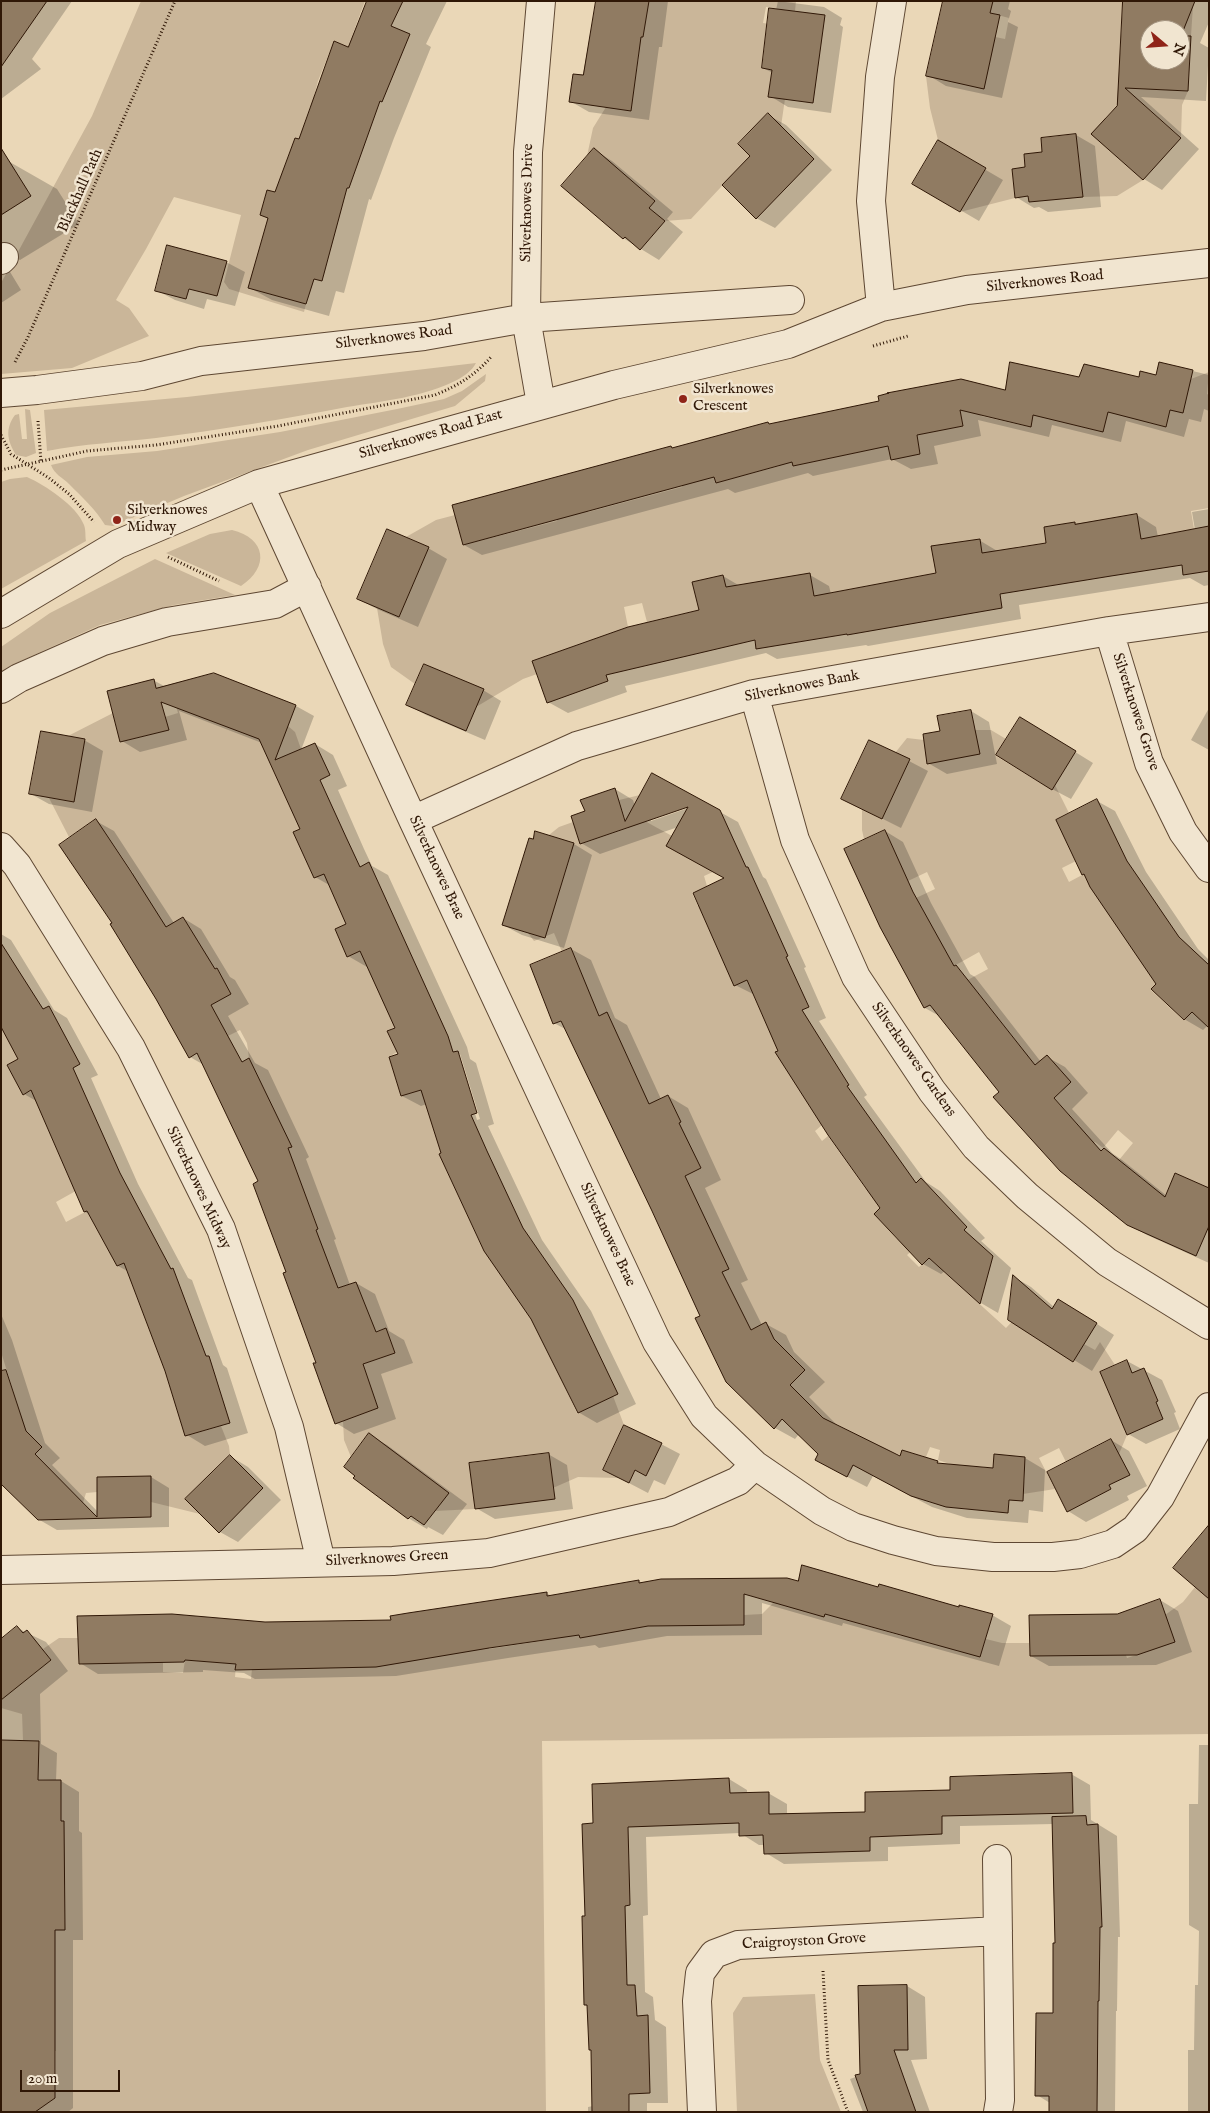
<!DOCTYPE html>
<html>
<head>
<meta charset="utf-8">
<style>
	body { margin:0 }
	#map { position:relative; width:1210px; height:2113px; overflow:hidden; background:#ead7b7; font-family:"IM FELL English",serif }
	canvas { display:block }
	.frame { position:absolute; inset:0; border:2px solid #2f1706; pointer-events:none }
	.north { position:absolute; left:1140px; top:20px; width:50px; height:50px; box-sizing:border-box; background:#f1e5d0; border:1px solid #a3937f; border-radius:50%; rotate:108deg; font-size:14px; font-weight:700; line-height:20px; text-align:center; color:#2f1706 }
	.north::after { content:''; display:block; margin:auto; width:18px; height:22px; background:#8f2418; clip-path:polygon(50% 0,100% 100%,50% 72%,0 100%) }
	.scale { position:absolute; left:20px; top:2070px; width:100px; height:22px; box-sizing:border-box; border:2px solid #2f1706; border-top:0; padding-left:6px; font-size:15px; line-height:18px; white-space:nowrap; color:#2f1706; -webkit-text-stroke:4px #f1e5d0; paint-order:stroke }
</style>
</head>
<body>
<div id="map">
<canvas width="1210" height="2113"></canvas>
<div class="frame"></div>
<div class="north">N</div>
<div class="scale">20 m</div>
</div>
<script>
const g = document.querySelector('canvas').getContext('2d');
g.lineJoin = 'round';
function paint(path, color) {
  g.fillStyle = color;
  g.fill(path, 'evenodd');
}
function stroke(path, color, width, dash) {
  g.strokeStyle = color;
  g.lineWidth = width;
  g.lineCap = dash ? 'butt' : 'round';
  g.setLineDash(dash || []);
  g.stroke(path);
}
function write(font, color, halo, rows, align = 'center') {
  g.font = font + ' "IM FELL English",serif';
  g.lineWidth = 5;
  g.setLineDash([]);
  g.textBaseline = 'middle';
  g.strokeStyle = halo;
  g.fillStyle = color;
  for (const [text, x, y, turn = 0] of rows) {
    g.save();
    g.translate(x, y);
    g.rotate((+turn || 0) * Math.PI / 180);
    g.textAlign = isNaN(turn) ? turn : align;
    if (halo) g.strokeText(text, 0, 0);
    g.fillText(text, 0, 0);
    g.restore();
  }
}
paint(new Path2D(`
	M141,1H365L348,47L334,41L318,81L314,96L325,100L310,107L304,124L309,143L295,138L285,165L293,197L267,190L260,215L285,222L267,223L255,263L259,291L306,304L304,312L229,289L224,282L241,215L174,197L146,249L116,300L129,308L149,336L72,368L1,374V283L92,116Z
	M649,1H796L795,11L766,7L763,23L776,25L773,49L764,48L762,68L772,70L768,97L785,99L781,126L769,137L757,124L738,144L750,156L691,219L665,221L649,208L655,201L603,157L587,156L593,128L606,107L631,110L639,55L630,35L643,37Z
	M993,1H1182L1193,6L1191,36H1180V30H1150L1147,21L1122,20L1118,87L1188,91L1182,105L1181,137L1144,105L1141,107L1127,95L1105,118V146L1143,180L1117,196L1083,197L1078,149L1059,136L1041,138L1042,152L1024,154L1025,167L1012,169L1015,198L960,212L986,168L938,140L930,108L926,76L986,35L1005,39L1009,18L990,13Z
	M476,363C472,371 464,376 457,380C424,397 383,401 347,407C284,419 220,430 156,438C120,442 84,444 47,451L44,410L187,397Z
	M1209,372L1207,394L1209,395V508L1191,511L1194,529L1160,535L1162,551L1079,545L1074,522L1044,527L1046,543L1016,547L1019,564L932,547L936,573L829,593V597L731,609L723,575L692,582L699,610L647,622L642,603L624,607L628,627L532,661L537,674L523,679L476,707L483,689L424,664L415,684L391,667L383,644L377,608L399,617L429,547L406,537L436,520L455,515L463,545L557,521L550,493L581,485L588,512L682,487L676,464L708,456L716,483L779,466L776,451L790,448L793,466L869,450L883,418L891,459L920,454L917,435L963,426L960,410L984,403L981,416L1030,427L1039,394L1061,389L1054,420L1103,432L1114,387L1150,423L1166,427L1170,410L1191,379Z
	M486,374L485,381L455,406L308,450L184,496L113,526L105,525C96,510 82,497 69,484C62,477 55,475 51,465L87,457L157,451L280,432L397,409L444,399L462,391Z
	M25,409L30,410L36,453L26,457L16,455C7,440 5,429 15,415L19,414L22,439H27Z
	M27,477C45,485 77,506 84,525C86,530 85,536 86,541L1,589V482L10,479Z
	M232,530C266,538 270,567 241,586L166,553L210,534Z
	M155,559L235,595L174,605L100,625L14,664L1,673V647L50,613Z
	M171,689L288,726L295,732L301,749L270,763L291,809L315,798L325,817L293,832L314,878L341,866L346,924L335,929L347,957L374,945L395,1027L387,1031L397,1052L389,1057L401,1096L421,1090L467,1141L439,1154L480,1243L536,1325L577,1413L613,1396L624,1425L603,1470L619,1478L578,1477L553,1488L549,1453L470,1463L475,1509L435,1511L444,1498L369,1433L351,1457L344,1440L343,1421L378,1408L363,1364L395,1353L386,1328L354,1339L372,1322L356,1282L338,1288L296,1237L318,1228L295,1168L272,1156L291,1146L249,1058L247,1043L240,1030L228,1036L211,1005L231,994L217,968L171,993L205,954L183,917L166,927L104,892L133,873L96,819L69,837L49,798L74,802L68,736L113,713L121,742L169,730L165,717L178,713Z
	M975,730H991L1006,739L996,756L1052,790L1055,785L1069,813L1057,820L1076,861L1062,868L1069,882L1084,874L1086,878L1095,874L1173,966L1151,990L1183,1020L1192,1012L1209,1028V1188L1175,1173L1163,1201L1146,1182L1119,1160L1133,1143L1118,1130L1103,1148L1095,1142L1076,1164L1058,1146L1080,1127L1030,1070L1024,1051L984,1000L962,983L988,969L979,952L954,966L916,898L935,889L927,872L908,881L885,830L864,839L862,830V809L882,819L910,760L895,753L907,738L924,740Z
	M640,795L643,820L672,836L715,871L704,876L707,886L692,893L698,906L712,900L702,913L719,952L747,980L767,1025L794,1041L776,1052L822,1125L815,1131L822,1141L828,1136L865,1188L888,1200L874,1214L897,1239L918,1245L907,1255L919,1267L929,1258L1006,1328L1023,1310L1073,1361L1084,1344L1095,1350L1100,1342L1115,1365L1100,1372L1127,1435L1119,1454L1111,1439L1066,1462L1059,1448L1039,1458L1055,1489L1023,1494L1025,1471L1010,1469L994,1454L993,1468L976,1466L974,1491L950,1464L938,1460L940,1450L930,1447L926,1457L902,1450L900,1455L878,1447V1446L834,1423L801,1421L813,1408L790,1385L805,1370L793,1357L763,1388L765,1323L751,1330L713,1310L684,1177L701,1168L687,1140L663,1131L681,1122L668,1095L639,1109L641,1086L607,1013L591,1020L581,972L571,948L562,952L554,933L534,941L528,933L533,913L551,918L572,851L559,847L561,839L549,835L559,827L573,822L581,844L628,828L619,800Z
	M1,1001L18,1059L7,1065L23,1095L57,1077L42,1115L69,1177L90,1183L56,1202L66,1222L87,1211L117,1266L143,1253L132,1284L165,1370L186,1436L221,1426L229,1446L230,1455L186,1499L200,1514L151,1502V1476L97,1477V1492L86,1493L78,1519L51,1508L35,1454L42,1447L29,1434L8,1455L21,1416L1,1352Z
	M1195,1587L1206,1596L1209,1594V1734L542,1741L546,2112H34L55,2098V2084L34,2077H56V2051H35L44,1930H65V1885L43,1884L64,1854V1822L20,1821L61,1806V1780L38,1779L39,1741L23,1740L22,1714L1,1708V1700L51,1660L43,1649L59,1638H78L79,1664L144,1663L163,1641V1672L183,1673L185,1660L236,1664L235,1677L251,1679L254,1648L487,1639L489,1649L554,1639L578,1626L580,1638L646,1626L744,1625V1615L762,1614L774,1602H828L850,1621L902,1636L907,1619L980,1656L986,1639L1002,1643H1029L1030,1656H1091L1119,1634L1127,1658L1174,1642L1165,1615L1183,1602Z
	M815,1994L820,2060L841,2112H737L733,2013L743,1997Z`), '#cab699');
paint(new Path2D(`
	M12,1H72L32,59L41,69L1,99V22Z
	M367,1H447L426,44L431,47L394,138L371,200L369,199L344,293L336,291L329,316L272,300L250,288L269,219L262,215L276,193L299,140L349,48Z
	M596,1H668L662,47H659L649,120L589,112L570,101L584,76Z
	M778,1L824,7L842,18L840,25L843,27L831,113L788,107L770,96L773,73L763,68Z
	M945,1H1010L1008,9L1011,11L1008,22L1018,27L1002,98L946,86L928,75Z
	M1140,1H1209V22L1200,43L1209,48L1206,101L1141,97L1199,149L1162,190L1144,179L1093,134L1118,106ZM1150,30H1180V60H1150Z
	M768,115L786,125L832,170L775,228L756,218L752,156Z
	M1076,135L1095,146L1101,207L1048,212L1039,207L1034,208L1016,197L1027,169L1043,153L1042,139Z
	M938,142L1003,180L979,221L914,183Z
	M594,150L612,161L673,212L667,219L683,232L659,260L623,238Z
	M8,161L57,189L79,224L20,260L1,249V162Z
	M1,257L21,290L1,303Z
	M226,262L245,272L235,306L207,299L204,309L175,300L156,290Z
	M1160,363L1209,375V411L1204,409L1201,422L1189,419L1184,437L1126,421L1121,442L1052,425L1049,437L978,420L981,436L934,446L938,464L911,469L892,459L813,476L808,473L735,493L728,489L482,555L464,545L671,447L674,449L771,425L1006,391L1080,378H1140L1157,377Z
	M1209,509V585L1204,586L1190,578L1019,605L1021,619L868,646L866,645L777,659L766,653L625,686L627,692L568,713L548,702L700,611L723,576L740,586L810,575L829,586L831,594L937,574L979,540L999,552L1047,544L1074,523L1078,525L1137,515L1156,527L1158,537L1195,530L1192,512Z
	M428,548L447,559L418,627L377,609L358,599Z
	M153,680L166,687L296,706L314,716L301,750L315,744L333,755L347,786L338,790L364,849L372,866L388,875L467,1047L470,1059L476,1063L494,1124L488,1126L505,1162L542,1240L591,1311L636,1404L597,1423L578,1412L532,1318L442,1154L427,1104L421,1106L402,1096L397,1028L369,966L367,967L348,956V925L331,886L315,877L301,830L262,743L179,711L187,740L140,752L122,741ZM457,1054H460L480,1119L477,1120Z
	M483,690L501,701L485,740L426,715L408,705Z
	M1209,708V750L1191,740Z
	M971,711L989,722L997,764L947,774L928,763L941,732Z
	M1038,729L1093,763L1071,799L1052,789Z
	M84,740L103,751L92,812L49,804L31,794Z
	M909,761L928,771L901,828L843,799Z
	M653,775L738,822L763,877L766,879L806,967L804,968L826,1018L819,1021L867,1095L864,1097L926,1182L940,1191L985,1238L981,1241L1011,1268L998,1313L981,1303L945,1271L941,1274L923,1264L882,1208L780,1051L755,995L735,985L726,878L678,827L600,854L581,843L586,812L615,789L633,800L635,806ZM693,804L694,806L651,821V819Z
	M1097,801L1115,811L1146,872L1198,949L1209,960V1026L1208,1025L1203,1030L1184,1019L1158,984L1083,874Z
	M96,821L114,831L174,923L183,918L201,929L230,977L235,980L249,1004L228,1016L255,1063L268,1070L309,1157L306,1159L336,1239L334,1240L350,1285L356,1283L375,1294L389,1331L404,1340L413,1363L381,1374L396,1419L354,1434L336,1423L260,1182L204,1065L190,1057L113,923Z
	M885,831L903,842L931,903L970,974L975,977L1041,1062L1047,1057L1065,1067L1088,1093L1072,1109L1112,1153L1122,1160L1167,1196L1209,1189V1263L1147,1235L1127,1224L1001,1092L941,1017L925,1008L916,992Z
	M536,833L574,844L592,855L564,948L522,935L503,925Z
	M1,934L11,940L54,1010L67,1018L98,1075L91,1078L138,1184L188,1278L192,1280L223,1365L227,1368L248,1433L205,1446L187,1435L166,1371L129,1272L118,1266L91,1215L85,1212L38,1102L24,1094L20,1059L1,1024Z
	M571,949L591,960L615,1018L627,1025L661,1099L668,1096L688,1108L721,1180L705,1188L748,1280L741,1283L762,1325L766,1324L786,1335L794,1352L825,1382L809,1397L840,1428L901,1458L937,1462L941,1464L994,1469L1025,1458L1045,1470L1043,1512L1029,1510L1028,1523L967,1518L932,1507L873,1476L867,1487L836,1471L799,1434L795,1439L775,1428L702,1316L567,1030L554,1023Z
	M1014,1277L1031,1287L1054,1307L1077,1311L1114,1335L1092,1371L1009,1320Z
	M1,1314L12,1340L45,1443L60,1458L52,1465L98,1512L151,1477L169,1488V1527L57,1530L38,1519L1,1482Z
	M1127,1361L1162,1380L1176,1412L1174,1413L1180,1429L1146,1444L1128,1434Z
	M369,1435L387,1445L467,1504L443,1535L428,1527L427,1529L408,1518Z
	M1111,1440L1129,1451L1147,1486L1127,1496L1129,1500L1086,1522L1068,1511Z
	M661,1444L680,1454L665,1485L654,1480L648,1493L604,1470Z
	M548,1454L567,1465L573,1509L495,1519L476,1508Z
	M230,1456L248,1467L281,1500L238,1542L220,1532Z
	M638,1581L643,1583L799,1582L879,1589L992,1615L1011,1626L999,1666L843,1623L842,1626L762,1603V1635L667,1636L599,1648L595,1645L508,1658L396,1676L255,1679L244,1673L203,1670V1672L98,1674L80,1663L265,1623L392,1622L546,1593L552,1596Z
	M1160,1600L1178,1611L1192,1652L1156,1665L1049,1666L1031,1656Z
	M17,1628L46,1642L68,1671L40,1694L41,1744L57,1753L56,1781H61L79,1792V1831L82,1833L83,1940H73V2108L68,2112H1V1641Z
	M1199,1745H1209V2112H1188V2050H1194L1195,1985H1198L1199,1931L1189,1925V1804H1198Z
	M1071,1774L1090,1785L1091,1820L1117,1836L1120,1937H1118L1117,2011H1116L1115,2112H1050V2103L1037,2095L1054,2014L1057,1945L1053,1824L960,1826V1844L888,1847V1861L784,1864L766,1853L765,1845H759L740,1833L646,1837L648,1915L643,1916L645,1992L653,1997L655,2020L666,2027L668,2103H647V2112H588V2107L593,2106L592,2050L589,2007L585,2005L586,1917L594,1824L729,1779L747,1790V1794L768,1793L787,1804V1815L867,1813L951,1791Z
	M907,1986L925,1997L927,2059L911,2060L930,2112H863L850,2079L861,2075Z`), '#0003');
const building = new Path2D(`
	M1,1H47L1,67Z
	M367,1H403L391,26L410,34L382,102L380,101L349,188H347L322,281L314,279L306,304L248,288L268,218L260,215L267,190L275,192L295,138L299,139L334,41L348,47Z
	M596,1H649L643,37H641L631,111L569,102L573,74L583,75Z
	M943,1H993L990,13L1000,15L984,89L926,76Z
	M1123,1H1195L1181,36H1191L1188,91L1125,88L1181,138L1143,180L1091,134L1117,106ZM1150,30H1180V60H1150Z
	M769,8L825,15L813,103L768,97L772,70L762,68Z
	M768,113L814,159L756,219L722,185L750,156L738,144Z
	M1076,134L1083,197L1029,202L1028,196L1015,198L1012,169L1025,167L1024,154L1042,152L1041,138Z
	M938,140L986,168L960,212L912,184Z
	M1,148L31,196L1,215Z
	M594,148L655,201L649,208L665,221L640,250L625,237L623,239L561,186Z
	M167,245L227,261L217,296L189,289L186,299L155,291Z
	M1010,362L1079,377L1084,364L1139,377L1140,371L1156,375L1159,362L1193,370L1183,413L1170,410L1166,427L1108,412L1103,432L1033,415L1031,427L960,410L963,426L917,435L920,454L891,460L888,446L793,466L792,462L716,483L714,477L463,545L452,505L671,446L672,448L768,422L769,424L879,401L878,396L889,393H887L961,379L1005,390Z
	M1137,514L1141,539L1209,526V571L1183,575L1182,565L1111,576L1000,594L1002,608L847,635V634L756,649L755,640L606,675L608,681L547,703L532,661L628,627L699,610L692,582L723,575L726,587L810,573L814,596L936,573L931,546L980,539L982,553L1046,543L1044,527L1075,522V524Z
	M387,529L429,547L399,617L357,599Z
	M424,664L484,689L466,731L406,705Z
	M214,673L296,705L275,760L315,743L330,775L320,780L346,837L360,867L369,862L448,1036L453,1052L458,1051L477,1113L471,1115L487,1151L523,1228L573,1300L618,1394L578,1413L531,1319L484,1251L439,1154L441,1153L421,1090L401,1096L389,1057L398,1054L387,1031L395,1028L360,951L347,957L335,929L346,924L324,874L314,878L293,832L300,829L259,739L161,702L169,730L120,742L107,691L154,679L156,688Z
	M971,710L980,754L927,764L923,734L940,731L937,716Z
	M1020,717L1076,751L1052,790L996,755Z
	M41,731L85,739L74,802L29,794Z
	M869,740L910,759L882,819L841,799Z
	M652,773L720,810L746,867H748L788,956L786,957L809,1007L802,1010L849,1085L847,1086L916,1183L921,1178L967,1227L964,1230L993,1256L980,1304L929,1258L922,1265L874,1214L880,1208L828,1135L775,1052L778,1051L747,980L734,986L693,893L724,878L666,846L688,807L580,844L571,816L585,811L580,800L615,788L625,821Z
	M1097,799L1127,861L1149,893L1179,937L1209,965V1028L1192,1012L1184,1020L1151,989L1156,984L1090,887L1084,874L1082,875L1056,820Z
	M96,819L130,870L166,927L183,917L215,969L217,968L231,994L211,1005L242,1062L249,1058L292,1147L288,1148L318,1229L316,1230L338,1288L356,1282L376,1332L386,1328L395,1353L363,1364L378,1408L335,1424L313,1363H316L283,1273L286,1272L253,1184L258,1181L217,1095L197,1053L189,1058L156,999L110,924L112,923L59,845Z
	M885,830L913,892L954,966L956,965L1035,1065L1047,1055L1071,1082L1054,1098L1101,1151L1104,1148L1165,1197L1175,1173L1209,1188V1226L1196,1256L1127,1225L1060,1171L993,1097L999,1092L930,1005L924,1008L880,927L844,849Z
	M535,831L574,843L545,938L502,925L529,838L533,839Z
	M1,943L43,1009L49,1006L80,1064L73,1068L120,1173L171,1269L173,1268L206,1356H209L230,1423L185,1436L165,1371L124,1263L117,1266L87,1211L84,1212L31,1090L23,1095L7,1065L18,1059L1,1027Z
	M571,948L599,1016L607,1012L649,1104L668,1095L681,1122L679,1123L701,1168L685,1176L729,1269L722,1272L751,1330L766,1322L774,1339L805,1370L790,1385L823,1418L900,1456L902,1450L938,1461L937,1463L993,1468L994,1454L1025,1457L1023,1501L1009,1500L1008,1513L946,1507L911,1496L853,1465L847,1477L815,1460L818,1454L782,1419L774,1429L726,1382L695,1318L700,1316L652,1211L561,1021L553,1024L530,965Z
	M1013,1275L1052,1309L1058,1299L1097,1323L1073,1362L1008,1320Z
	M1127,1360L1132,1373L1144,1368L1158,1401L1156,1402L1163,1419L1127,1435L1100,1372Z
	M6,1370L26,1431L42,1447L35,1454L97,1517V1477L151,1476V1517L38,1520L1,1484V1371Z
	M624,1425L662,1443L646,1476L635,1470L629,1483L603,1470Z
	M369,1433L449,1493L424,1525L411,1516L408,1519L353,1478L355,1476L344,1467Z
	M1111,1439L1130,1475L1109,1485L1111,1489L1067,1512L1047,1472Z
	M549,1453L555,1499L475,1509L469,1463Z
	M230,1455L263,1488L219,1533L185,1499Z
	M1209,1525V1599L1173,1568Z
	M802,1565L878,1587L879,1584L959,1607V1605L993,1614L980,1657L825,1614L824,1617L744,1594V1625L648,1626L580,1638L579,1635L489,1648L376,1667L235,1670L236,1664L185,1660L184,1662L79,1664L77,1616L172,1614L265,1622L391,1620L390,1616L408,1613L547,1592V1596L639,1580V1583L661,1579L787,1578L798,1581Z
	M1160,1599L1175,1642L1137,1655L1030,1656L1029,1615L1117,1614Z
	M17,1626L23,1633L27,1630L51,1660L1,1700V1639Z
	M1,1740L39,1741L38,1780H61V1821H64L65,1930H55V2098L35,2112H1Z
	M1072,1773L1073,1813L942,1816V1834L870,1837V1851L764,1854L763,1835L739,1836V1823L628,1827L630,1905L625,1906L627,1985H635L637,2016L648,2015L650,2093L629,2094V2112H592L591,2050H589L587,2005H584L582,1916H585L582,1824L593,1823L592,1784L729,1778L730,1793L769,1792V1814L865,1812V1792L950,1790V1777Z
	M1086,1816L1087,1825L1098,1824L1102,1927H1100L1099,2001H1098L1097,2112H1049V2096H1035L1036,2013H1053V1943H1055L1052,1817Z
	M907,1985L908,2050H894L916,2112H868L855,2075L860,2074L858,1986Z`);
paint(building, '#907b62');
stroke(building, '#2f1706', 1);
const minor = new Path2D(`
	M1,260L4,257
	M881,307L871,201L880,77L892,1
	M1,393L37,390L142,376L201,361L424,336L526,318L790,300
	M541,404L526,318L528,152L541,1
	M259,484L413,820L657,1342L704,1416L755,1465L822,1511L853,1527L893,1540L936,1551L993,1557H1053L1080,1554L1113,1544L1135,1529L1160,1497L1209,1407
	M1,614L118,544L259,484L614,385L788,344L881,307L967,290L1209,263
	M1109,631L1149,763L1183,832L1209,868
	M1,689L19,678L103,641L167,622L275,604L307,587
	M754,694L795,840L856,977L932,1091L976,1147L1027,1196L1107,1262L1209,1325
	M413,820L577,746L754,694L1109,631L1209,617
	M1,847L17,865L131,1048L221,1229L289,1427L321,1562
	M1,1570L393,1561L489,1553L669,1512L738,1481L755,1465
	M997,1859L1000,2100L998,2112
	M702,2112L697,2001L700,1973L714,1954L738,1945L998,1931`);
stroke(minor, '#5e4732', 30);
stroke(new Path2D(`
	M873,346L908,336
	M15,362L28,337L175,1
	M38,421L41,462
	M1,435L11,454L49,478L69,494L94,522
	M1,470L87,451L156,445L278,426L435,395C459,385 474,376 492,356
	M168,557L219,581
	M823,1971L828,2060L848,2112`), '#2f1706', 3, [1, 2.5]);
stroke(minor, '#f1e5d0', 28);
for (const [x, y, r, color] of [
	[683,399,5,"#8f2418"],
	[117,520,5,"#8f2418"]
]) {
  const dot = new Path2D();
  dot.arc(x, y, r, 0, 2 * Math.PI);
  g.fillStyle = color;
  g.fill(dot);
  stroke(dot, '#f1e5d0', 2);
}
write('15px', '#2f1706', '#f1e5d0', [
	["Blackhall Path",81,191,-66],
	["Silverknowes Drive",528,203,-89],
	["Silverknowes Road",1045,282,-6],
	["Silverknowes Road",394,338,-7],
	["Silverknowes Road East",431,435,-16],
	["Silverknowes Bank",802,687,-11],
	["Silverknowes Grove",1135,712,72],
	["Silverknowes Brae",436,868,65],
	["Silverknowes Gardens",913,1060,55],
	["Silverknowes Midway",198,1188,65],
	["Silverknowes Brae",607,1235,65],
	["Silverknowes Green",387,1559,-3],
	["Craigroyston Grove",804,1942,-3]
]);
write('15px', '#2f1706', '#f1e5d0', [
	["Silverknowes",693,390],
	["Crescent",693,407],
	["Silverknowes",127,511],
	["Midway",127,528]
], 'left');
</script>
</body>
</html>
